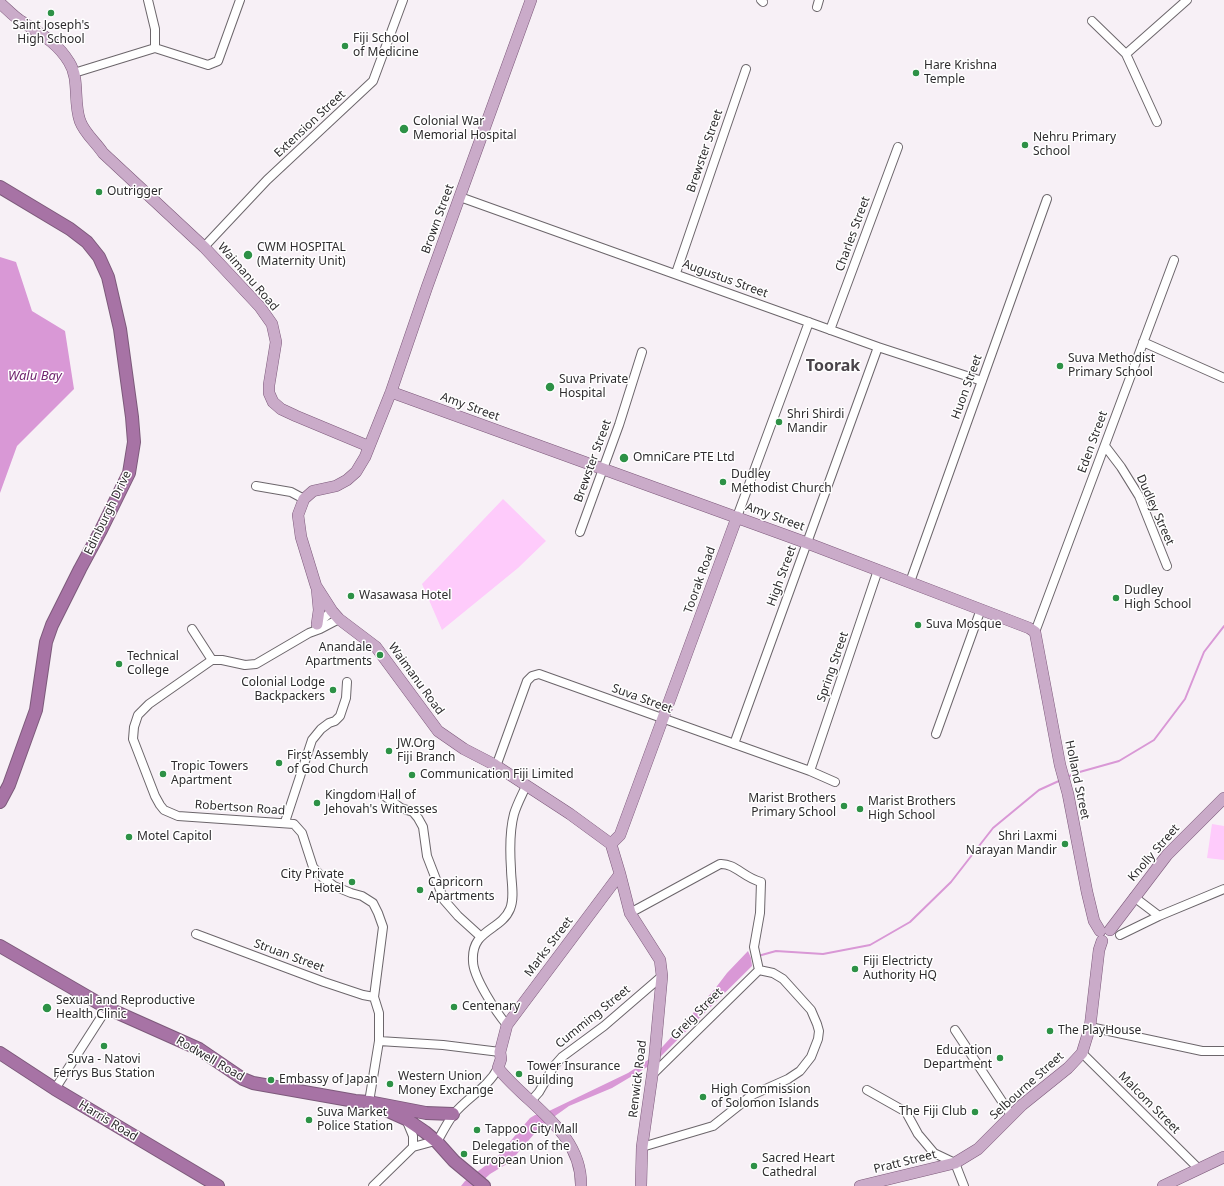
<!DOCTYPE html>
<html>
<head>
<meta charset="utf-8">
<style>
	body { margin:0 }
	canvas { display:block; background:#f7f0f6 }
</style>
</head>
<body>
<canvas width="1224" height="1186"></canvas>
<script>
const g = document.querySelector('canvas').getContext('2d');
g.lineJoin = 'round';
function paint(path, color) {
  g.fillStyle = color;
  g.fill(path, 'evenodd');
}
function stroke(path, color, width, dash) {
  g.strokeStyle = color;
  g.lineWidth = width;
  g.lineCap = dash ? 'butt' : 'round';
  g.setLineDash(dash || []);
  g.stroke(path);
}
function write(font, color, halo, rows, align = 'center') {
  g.font = font + ' "Noto Sans",sans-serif';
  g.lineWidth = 3;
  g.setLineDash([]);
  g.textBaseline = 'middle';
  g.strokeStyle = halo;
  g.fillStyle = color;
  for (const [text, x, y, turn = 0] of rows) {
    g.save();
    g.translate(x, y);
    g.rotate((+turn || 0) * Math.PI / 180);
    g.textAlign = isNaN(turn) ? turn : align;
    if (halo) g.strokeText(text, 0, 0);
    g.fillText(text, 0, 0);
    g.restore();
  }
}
paint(new Path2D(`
	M503,499L546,541L518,568L442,630L422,584Z
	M1212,824L1224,826V860L1207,858Z`), '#fecbfb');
paint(new Path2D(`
	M0,257L16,262L32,311L65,331L74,389L17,446L0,493Z
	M748,951L751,958L752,966L654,1063L612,1088L569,1106L541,1126L510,1162L490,1174L477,1186H461L465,1181L497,1157L530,1118L535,1115L547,1112L628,1073L654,1056L714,990L727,973Z`), '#d998d6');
stroke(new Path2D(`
	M1067,777L1076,773L1119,761L1154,740L1185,699L1204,652L1224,626
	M758,956L776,951L823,954L870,945L910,922L951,882L993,828L1039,790L1061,780`), '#d998d6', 2);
const minor = new Path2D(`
	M148,0L155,29V48
	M761,0L763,2
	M817,7L819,0
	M1092,21L1126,54L1157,122
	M1126,54L1187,0
	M74,73L155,48L208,65L218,61L240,0
	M460,197L878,347L982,381
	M204,247L267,180L373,81L403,0
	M676,273L746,69
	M830,330L898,147
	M1143,342L1224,378
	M1105,446L1121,467L1139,496L1167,566
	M256,486L291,492L304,499
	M737,517L809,322
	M580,532L619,425L642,352
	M910,582L1047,199
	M339,619L320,629L309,633L256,664L245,665L222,660H212L149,704L138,715L134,727L133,739L155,796L160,805L164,810L178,816L294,824L302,833L313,867L322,877L334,886L351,893L362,896L373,903L378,913L383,927L374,997L379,1013V1041L369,1102
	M316,625L332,611
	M192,629L212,660
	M1035,632L1174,260
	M936,734L981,609
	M734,744L878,347
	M495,765L498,761L527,681L532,676L539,674L810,771L835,782
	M810,771L878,570
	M383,795L401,808L413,812L418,818L423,827L427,856L444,900L458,916L480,936
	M285,822L312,740L321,729L329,723L335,721L340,716L346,698L347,682
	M1134,897L1159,916L1224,889
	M630,913L720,864C735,863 744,878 761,882L760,913L754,947L759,970
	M196,934L324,982L363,995L374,997
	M1120,935L1159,916
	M507,1025C496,1012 473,977 473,961C471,929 501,931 510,909C515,897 511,881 511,869C510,854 510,829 514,814C517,804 522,795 526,786
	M1090,1027L1202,1051H1224
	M955,1030L1011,1115
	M379,1041L443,1045L500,1052
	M1082,1053L1199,1169
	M652,1075L759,970
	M55,1089L107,1008
	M867,1090L906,1112L918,1134L934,1153L955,1163L964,1186
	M531,1101L539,1092L554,1066L562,1057L604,1026L662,976
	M406,1119L413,1136V1147
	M437,1142C442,1133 447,1123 453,1115C466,1098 488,1088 498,1068
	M642,1147L713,1126L752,1095L788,1079L800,1071L811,1057L818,1039L819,1031L817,1024L811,1010L783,979L773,973L759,970
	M373,1186L413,1147L435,1141`);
const major = new Path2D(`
	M531,0L427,287L391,392L365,457L356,472L347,480L336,486L313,491L304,499L298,515L301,537L316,586L332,611L339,619L376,647L438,731L464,749L495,765L570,814L611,844
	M0,3C7,9 13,16 21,21C39,33 57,42 69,62C80,79 73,101 80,121C85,134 95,141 103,153L204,247L260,307L272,324L276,342L269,385V393L273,402L281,409L296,416L368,446
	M391,392L807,543L1029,628L1035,632L1060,765L1068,794L1087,892L1094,921L1100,931
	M317,624L319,610L317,589
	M611,844L620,835L737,517
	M620,874L630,913L660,960L662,976L654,1063L642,1147L641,1186
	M1110,930L1167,855L1224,798
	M581,1186C582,1131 528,1106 498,1068L501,1059L500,1052L507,1025L620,874L611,844
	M860,1186L955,1163L978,1149L1022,1105L1068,1068L1082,1053L1090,1027L1099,950L1102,941
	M1163,1186L1224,1157`);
const highway = new Path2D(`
	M0,187L70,229L87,242L99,257L108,277L120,329L132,417L134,442L129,473L101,530L80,569L52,625L46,642L36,710L9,785L0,802
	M0,946L107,1008L199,1049L243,1079L253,1083L355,1101L369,1102L426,1113L453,1114
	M0,1053L55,1089L218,1186
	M386,1110L406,1119L425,1132L437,1142L454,1161L484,1186`);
stroke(minor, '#6c666b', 10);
stroke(major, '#7d5a7b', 12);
stroke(highway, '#7d5a7b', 14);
stroke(minor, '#fff', 8);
stroke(major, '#caabc9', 11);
stroke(highway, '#a773a5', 12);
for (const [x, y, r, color] of [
	[51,13,4,"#2d9146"],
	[345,46,4,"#2d9146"],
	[916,73,4,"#2d9146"],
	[404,129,5,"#2d9146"],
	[1025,145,4,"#2d9146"],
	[99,192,4,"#2d9146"],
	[248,255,5,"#2d9146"],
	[1060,366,4,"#2d9146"],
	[550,387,5,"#2d9146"],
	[779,422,4,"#2d9146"],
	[624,458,5,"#2d9146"],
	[723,482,4,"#2d9146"],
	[351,596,4,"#2d9146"],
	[1116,598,4,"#2d9146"],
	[918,625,4,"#2d9146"],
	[380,655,4,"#2d9146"],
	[119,664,4,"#2d9146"],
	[333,690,4,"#2d9146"],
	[389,751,4,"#2d9146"],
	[279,763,4,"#2d9146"],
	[163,774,4,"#2d9146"],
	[412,775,4,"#2d9146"],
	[317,803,4,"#2d9146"],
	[844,806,4,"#2d9146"],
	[860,809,4,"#2d9146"],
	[129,837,4,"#2d9146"],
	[1065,844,4,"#2d9146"],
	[352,882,4,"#2d9146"],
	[420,890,4,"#2d9146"],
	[855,969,4,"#2d9146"],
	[454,1007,4,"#2d9146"],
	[47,1008,5,"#2d9146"],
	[1050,1031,4,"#2d9146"],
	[104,1046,4,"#2d9146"],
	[1000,1058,4,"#2d9146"],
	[519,1074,4,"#2d9146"],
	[271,1080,4,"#2d9146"],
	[390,1084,4,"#2d9146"],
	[703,1097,4,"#2d9146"],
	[975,1112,4,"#2d9146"],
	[309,1120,4,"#2d9146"],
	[477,1130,4,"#2d9146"],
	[464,1154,4,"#2d9146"],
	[754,1166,4,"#2d9146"]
]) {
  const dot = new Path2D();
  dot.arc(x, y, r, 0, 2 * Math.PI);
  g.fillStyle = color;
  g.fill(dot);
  stroke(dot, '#fff', 1.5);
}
write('12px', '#2e2c2e', '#fff', [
	["Saint Joseph's",51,26,"center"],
	["High School",51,40,"center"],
	["Fiji School",353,39],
	["of Medicine",353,53],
	["Hare Krishna",924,66],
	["Temple",924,80],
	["Colonial War",413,122],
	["Memorial Hospital",413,136],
	["Nehru Primary",1033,138],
	["School",1033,152],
	["Outrigger",107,192],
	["CWM HOSPITAL",257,248],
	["(Maternity Unit)",257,262],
	["Suva Methodist",1068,359],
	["Primary School",1068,373],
	["Suva Private",559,380],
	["Hospital",559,394],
	["Shri Shirdi",787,415],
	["Mandir",787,429],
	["OmniCare PTE Ltd",633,458],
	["Dudley",731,475],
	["Methodist Church",731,489],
	["Dudley",1124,591],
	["High School",1124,605],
	["Wasawasa Hotel",359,596],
	["Suva Mosque",926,625],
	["Anandale",372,648,"right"],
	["Apartments",372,662,"right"],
	["Technical",127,657],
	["College",127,671],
	["Colonial Lodge",325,683,"right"],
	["Backpackers",325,697,"right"],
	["JW.Org",397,744],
	["Fiji Branch",397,758],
	["First Assembly",287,756],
	["of God Church",287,770],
	["Tropic Towers",171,767],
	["Apartment",171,781],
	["Communication Fiji Limited",420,775],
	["Kingdom Hall of",325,796],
	["Jehovah's Witnesses",325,810],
	["Marist Brothers",836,799,"right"],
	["Primary School",836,813,"right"],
	["Marist Brothers",868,802],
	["High School",868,816],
	["Motel Capitol",137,837],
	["Shri Laxmi",1057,837,"right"],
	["Narayan Mandir",1057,851,"right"],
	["City Private",344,875,"right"],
	["Hotel",344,889,"right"],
	["Capricorn",428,883],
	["Apartments",428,897],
	["Fiji Electricty",863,962],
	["Authority HQ",863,976],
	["Sexual and Reproductive",56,1001],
	["Health Clinic",56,1015],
	["Centenary",462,1007],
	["The PlayHouse",1058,1031],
	["Education",992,1051,"right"],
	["Department",992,1065,"right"],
	["Suva - Natovi",104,1060,"center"],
	["Ferrys Bus Station",104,1074,"center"],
	["Tower Insurance",527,1067],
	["Building",527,1081],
	["Western Union",398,1077],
	["Money Exchange",398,1091],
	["Embassy of Japan",279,1080],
	["High Commission",711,1090],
	["of Solomon Islands",711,1104],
	["The Fiji Club",967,1112,"right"],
	["Suva Market",317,1113],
	["Police Station",317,1127],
	["Tappoo City Mall",485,1130],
	["Delegation of the",472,1147],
	["European Union",472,1161],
	["Sacred Heart",762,1159],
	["Cathedral",762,1173]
], 'left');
write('12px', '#2e2c2e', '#fff', [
	["Extension Street",310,124,-43],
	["Brewster Street",705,151,-71],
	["Brown Street",438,219,-70],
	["Charles Street",853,234,-70],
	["Waimanu Road",248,277,49],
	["Augustus Street",725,279,20],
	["Huon Street",967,387,-70],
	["Amy Street",470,407,20],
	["Eden Street",1093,442,-70],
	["Brewster Street",593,461,-70],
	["Dudley Street",1155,510,66],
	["Edinburgh Drive",108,513,-64],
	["Amy Street",775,517,20],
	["High Street",782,576,-70],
	["Toorak Road",700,580,-70],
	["Spring Street",833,667,-71],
	["Waimanu Road",416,679,54],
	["Suva Street",642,699,20],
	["Holland Street",1077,780,78],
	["Robertson Road",240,808,4],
	["Knolly Street",1154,853,-49],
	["Marks Street",549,947,-53],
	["Struan Street",289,956,20],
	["Greig Street",697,1014,-45],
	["Cumming Street",593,1017,-39],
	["Rodwell Road",210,1059,30],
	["Renwick Road",638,1079,-83],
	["Selbourne Street",1027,1086,-42],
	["Malcom Street",1149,1103,45],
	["Harris Road",108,1121,31],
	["Pratt Street",905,1162,-14]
]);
write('italic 13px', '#6f246e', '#fff', [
	["Walu Bay",35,376]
]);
write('bold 16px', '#494449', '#fff', [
	["Toorak",833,366]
]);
</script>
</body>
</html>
